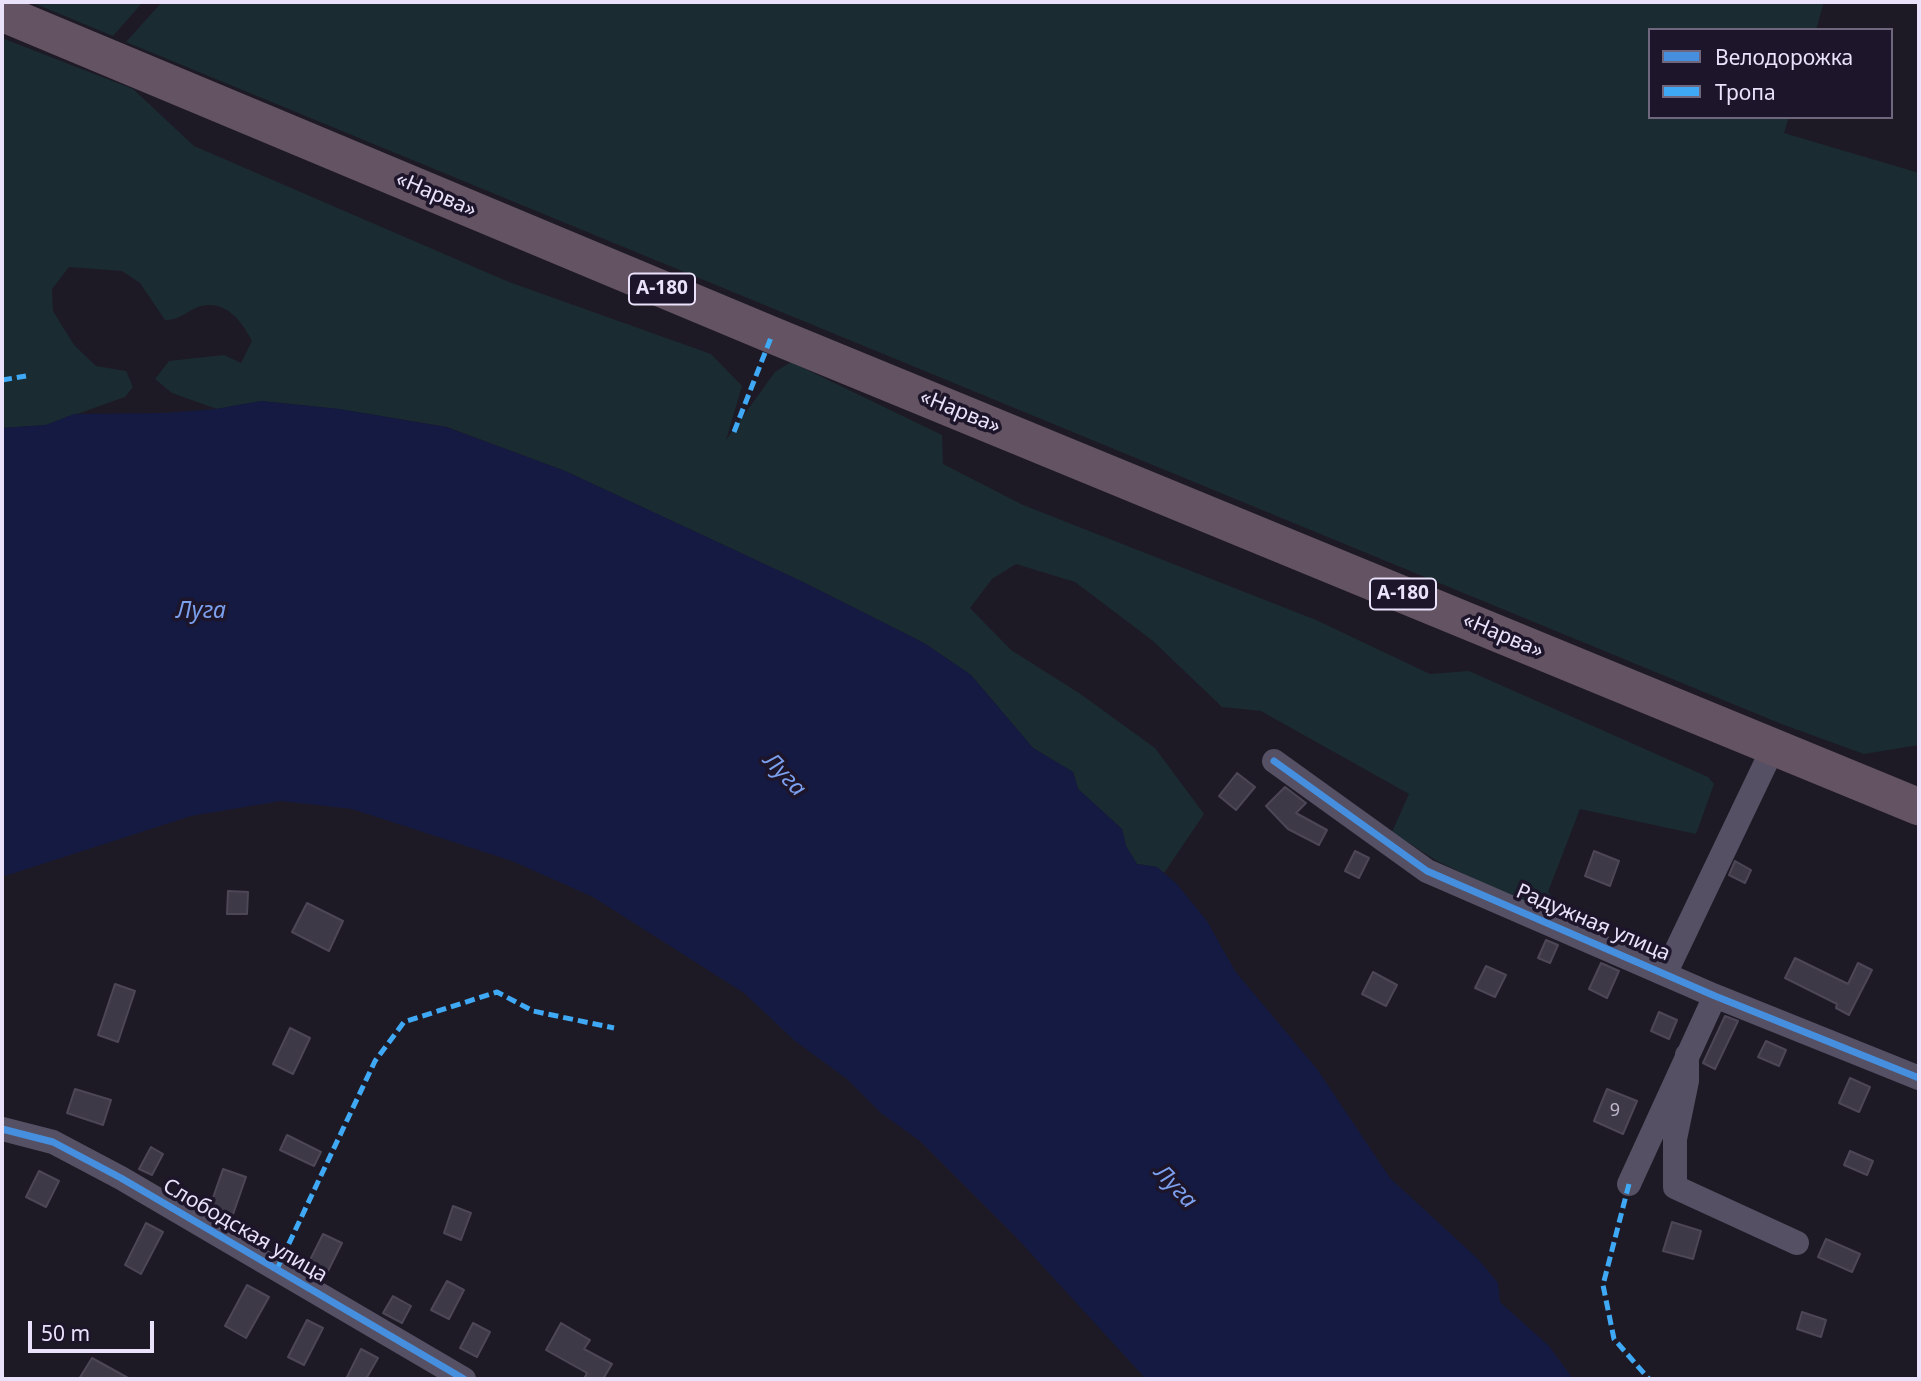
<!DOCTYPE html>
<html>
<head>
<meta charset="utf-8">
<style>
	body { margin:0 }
	#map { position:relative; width:1921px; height:1381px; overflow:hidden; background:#1e1a25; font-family:"Noto Sans",sans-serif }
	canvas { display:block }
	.frame { position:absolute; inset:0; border:4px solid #eae2fb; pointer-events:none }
	.legend { position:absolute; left:1648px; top:28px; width:245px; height:91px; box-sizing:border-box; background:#1d152a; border:2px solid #6f677e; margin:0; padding:9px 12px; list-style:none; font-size:21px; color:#eae2fb }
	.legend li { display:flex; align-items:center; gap:14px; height:35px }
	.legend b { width:35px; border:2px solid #6f677e }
	.scale { position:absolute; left:28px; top:1321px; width:126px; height:32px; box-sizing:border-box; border:4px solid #eae2fb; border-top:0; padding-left:9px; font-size:21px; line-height:24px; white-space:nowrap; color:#eae2fb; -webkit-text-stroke:5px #1d152a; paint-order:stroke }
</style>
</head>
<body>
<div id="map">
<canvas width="1921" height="1381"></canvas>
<div class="frame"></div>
<ul class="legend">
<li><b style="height:9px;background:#468fdf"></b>Велодорожка</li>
<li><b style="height:9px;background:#3fa9f5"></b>Тропа</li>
</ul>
<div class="scale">50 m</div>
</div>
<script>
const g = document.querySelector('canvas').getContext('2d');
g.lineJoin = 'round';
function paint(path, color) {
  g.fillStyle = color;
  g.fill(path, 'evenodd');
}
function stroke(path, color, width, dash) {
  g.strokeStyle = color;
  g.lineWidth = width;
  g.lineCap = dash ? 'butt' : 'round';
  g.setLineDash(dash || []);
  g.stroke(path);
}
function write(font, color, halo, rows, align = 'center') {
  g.font = font + ' "Noto Sans",sans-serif';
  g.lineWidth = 7;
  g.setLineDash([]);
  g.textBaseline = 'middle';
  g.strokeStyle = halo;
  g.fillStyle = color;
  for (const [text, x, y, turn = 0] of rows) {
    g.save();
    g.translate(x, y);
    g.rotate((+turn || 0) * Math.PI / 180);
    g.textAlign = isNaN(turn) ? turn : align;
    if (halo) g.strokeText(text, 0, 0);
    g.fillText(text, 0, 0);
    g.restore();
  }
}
paint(new Path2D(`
	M31,2H143L113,36Z
	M162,2H1824L1816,30H1650V117H1789L1784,133L1919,173V745L1864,754L1784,725L126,42Z
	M2,38L133,89L194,146L509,282L711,354L742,386L726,440L775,372L791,362L942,435L943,464L1023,505L1316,620L1430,674L1469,671L1708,777L1714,784L1696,834L1580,809L1548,892L1568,911L1562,921L1437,861L1392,832L1409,794L1261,711L1222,707L1153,641L1075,582L1016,564L992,579L970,608L1011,650L1079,693L1155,748L1204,814L1164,873L1157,867L1137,864L1126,846L1122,829L1078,789L1073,772L1033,748L971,675L924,643L803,582L565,471L447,427L339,409L261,401L217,409L172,393L155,379L169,361L224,355L241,363L252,341C242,322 227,300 201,306C187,310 182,320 165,320L140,283L122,271L69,267L52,289L53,311L74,345L96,366L126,371L133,387L125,397L46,425L2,428Z`), '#1a2b31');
paint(new Path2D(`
	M261,401L339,409L446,427L565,471L803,582L924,643L971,675L1033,748L1073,772L1078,789L1122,829L1126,846L1137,864L1157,867L1177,884L1207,921L1235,971L1317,1069L1390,1178L1478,1259L1498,1283L1500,1302L1549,1346L1573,1379H1146L1015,1236L920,1141L881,1113L847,1079L795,1041L744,993L593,897L512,861L352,809L281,801L191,816L2,877V428L46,425L74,414L164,413L216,409Z`), '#141a42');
const building = new Path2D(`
	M1237,773L1255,787L1236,810L1219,796Z
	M1285,787L1306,803L1296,813L1327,830L1319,845L1288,829L1266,806Z
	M1355,851L1369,858L1359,878L1345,871Z
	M1594,851L1619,861L1610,886L1585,876Z
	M1735,861L1751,870L1745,883L1729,875Z
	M228,891L248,892L247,914H227Z
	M307,903L343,921L329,951L292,932Z
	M1546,940L1558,945L1550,963L1538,958Z
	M1795,958L1848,984L1858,963L1872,970L1849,1015L1836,1008L1837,1004L1785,978Z
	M1601,963L1619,971L1607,998L1589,989Z
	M1486,966L1506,975L1495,997L1475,988Z
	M1373,972L1397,985L1386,1006L1362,994Z
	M115,984L135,991L118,1042L98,1035Z
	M1659,1012L1677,1020L1669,1039L1651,1031Z
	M1725,1016L1738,1021L1715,1069L1703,1063Z
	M290,1028L310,1038L293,1074L273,1064Z
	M1766,1041L1786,1050L1779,1066L1758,1057Z
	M1850,1078L1870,1087L1859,1112L1839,1103Z
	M75,1089L111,1100L103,1125L67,1113Z
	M1607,1089L1637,1101L1623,1134L1594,1121Z
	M287,1135L321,1152L314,1166L280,1150Z
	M151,1147L163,1154L152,1175L139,1169Z
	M1850,1151L1873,1161L1867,1175L1844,1165Z
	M223,1169L246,1177L231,1220L208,1212Z
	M39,1171L59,1181L46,1207L26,1197Z
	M453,1206L471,1213L461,1240L444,1233Z
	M1672,1222L1701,1231L1693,1259L1663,1251Z
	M146,1223L163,1232L141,1274L125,1265Z
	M323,1234L342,1243L325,1277L306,1268Z
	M1826,1239L1860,1254L1852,1272L1818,1257Z
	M447,1281L464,1290L449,1319L431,1310Z
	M247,1285L269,1297L246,1338L225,1326Z
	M393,1296L411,1306L402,1323L383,1313Z
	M1802,1312L1826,1320L1821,1337L1797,1329Z
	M307,1320L323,1328L304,1365L288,1357Z
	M473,1323L490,1332L477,1357L460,1348Z
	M561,1323L590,1340L584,1349L612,1364L603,1379H584L587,1373L546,1350Z
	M361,1349L378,1358L366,1379H346Z
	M92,1358L130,1379H79Z`);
paint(building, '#3e3946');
stroke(building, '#4d4657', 2);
stroke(new Path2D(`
	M1274,761L1427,871L1715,996L1919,1078
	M1666,972L1773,748
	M1687,1055V1081L1675,1139V1187L1797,1243
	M2,1129L53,1142L121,1178L464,1379
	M1629,1184L1715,996`), '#555064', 24);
stroke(new Path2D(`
	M2,13L772,335L1919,807`), '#645362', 37);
stroke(new Path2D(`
	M2,380L26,376
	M734,432L772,335
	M1629,1184L1603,1285L1614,1339L1649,1379
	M276,1271L375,1061L404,1022L497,992L533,1011L614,1028`), '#3fa9f5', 5, [10, 5]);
stroke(new Path2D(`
	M1274,761L1427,871L1715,996L1919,1078
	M2,1129L53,1142L121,1178L464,1379`), '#468fdf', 7);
write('18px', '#bfb8ce', null, [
	["9",1615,1111]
]);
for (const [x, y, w] of [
	[662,289,66],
	[1403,594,66]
]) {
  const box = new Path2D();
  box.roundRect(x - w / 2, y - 15.5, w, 31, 5);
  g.fillStyle = '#1d152a';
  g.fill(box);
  stroke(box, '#eae2fb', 2);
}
write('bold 19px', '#eae2fb', null, [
	["А-180",662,289],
	["А-180",1403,594]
]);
write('21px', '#eae2fb', '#1d152a', [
	["«Нарва»",436,195,23],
	["«Нарва»",960,412,22],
	["«Нарва»",1503,636,23],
	["Радужная улица",1593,923,23],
	["Слободская улица",245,1231,30]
]);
write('italic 23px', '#7ca0ee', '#1d152a', [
	["Луга",201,611],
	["Луга",784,775,46],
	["Луга",1175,1187,46]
]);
</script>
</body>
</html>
